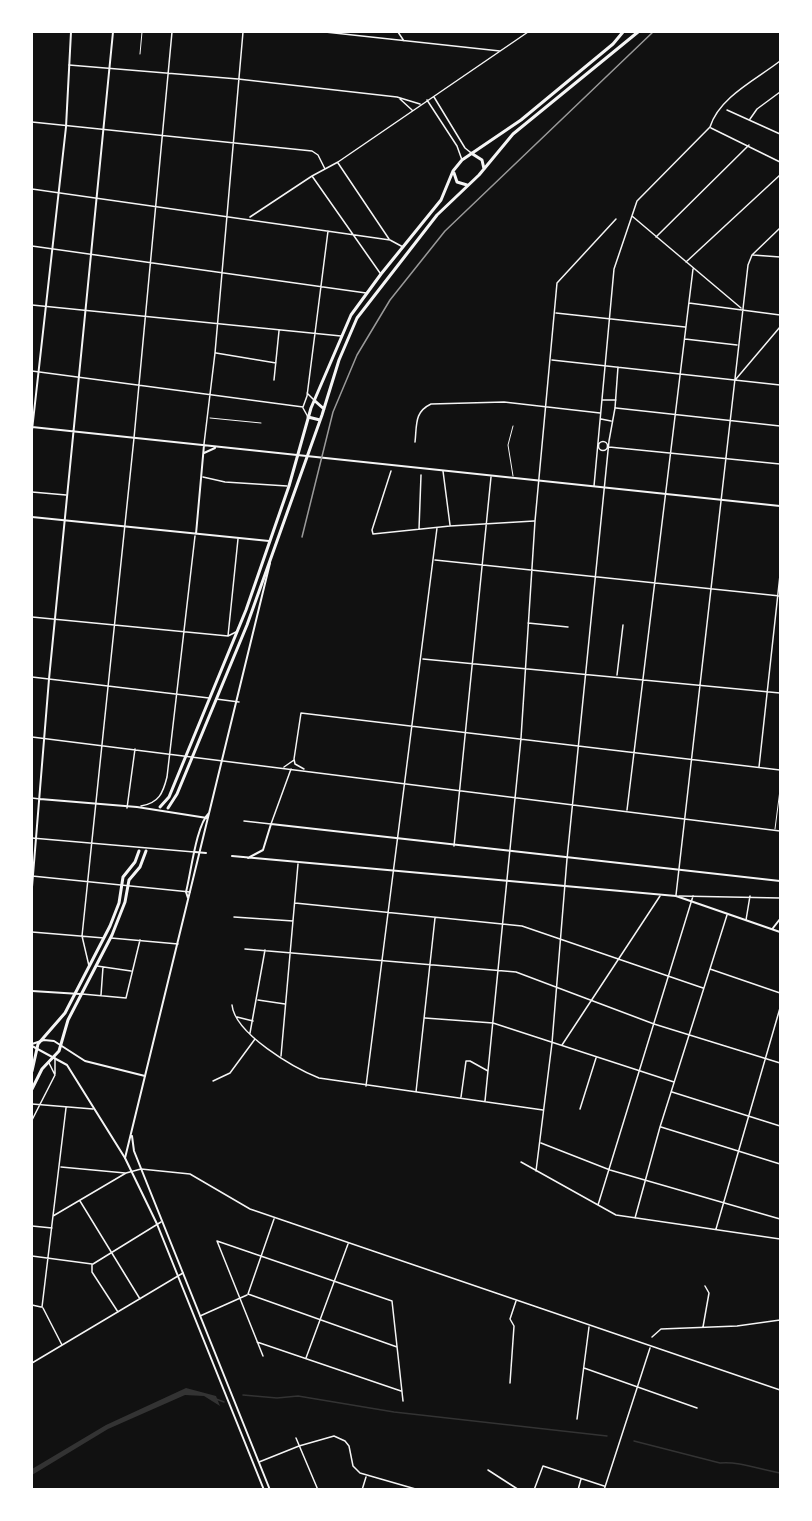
<!DOCTYPE html>
<html>
<head>
<meta charset="utf-8">
<style>
	body { margin:0 }
	#map { position:relative; width:812px; height:1521px; overflow:hidden; background:#111; font-family:"PT Sans Narrow",sans-serif }
	canvas { display:block }
	.frame { position:absolute; inset:0; border:33px solid #fff; pointer-events:none }
</style>
</head>
<body>
<div id="map">
<canvas width="812" height="1521"></canvas>
<div class="frame"></div>
</div>
<script>
const g = document.querySelector('canvas').getContext('2d');
g.lineJoin = 'round';
function paint(path, color) {
  g.fillStyle = color;
  g.fill(path, 'evenodd');
}
function stroke(path, color, width, dash) {
  g.strokeStyle = color;
  g.lineWidth = width;
  g.lineCap = dash ? 'butt' : 'round';
  g.setLineDash(dash || []);
  g.stroke(path);
}
paint(new Path2D(`
	M186,1388L216,1396L220,1406L204,1396L185,1395L108,1429L32,1475V1469L106,1425Z`), '#333');
stroke(new Path2D(`
	M243,1395L277,1398L298,1396L394,1412L607,1436
	M216,1399L224,1402
	M634,1441L720,1463C739,1461 761,1470 780,1473`), '#333', 1.5);
stroke(new Path2D(`
	M140,54L142,32
	M210,418L261,423
	M513,426L508,445L513,476
	M775,829L780,790`), '#f5f5f5', 1);
stroke(new Path2D(`
	M32,492L66,495`), '#f5f5f5', 1.5);
stroke(new Path2D(`
	M325,32L500,51
	M398,32L404,41
	M69,65L238,79L397,97L420,104
	M434,97L465,148L470,152
	M400,99L412,110
	M427,100L457,146L462,160
	M727,110L780,134
	M750,119L757,109L780,92
	M32,122L312,151L318,155L325,169
	M711,128L780,162
	M338,163L389,239
	M312,176L380,273
	M32,189L390,240L403,247
	M632,216L741,308
	M250,217L312,176L338,162L528,32
	M656,237L749,145
	M32,246L366,293
	M753,255L780,257
	M686,262L780,175
	M689,303L780,315
	M32,305L341,336
	M556,313L685,327
	M685,339L737,345
	M216,353L276,363
	M552,360L780,385
	M32,371L303,407
	M736,379L780,327
	M274,380L279,331
	M307,393L314,400
	M603,400H616
	M303,407L307,396L328,231
	M303,408L308,417
	M616,408L780,426
	M601,419L611,421
	M598.5 446a4.5 4.5 0 1 1 9 0a4.5 4.5 0 1 1-9 0Z
	M415,442C417,425 414,412 431,404L504,402L600,413
	M204,444L215,353L243,32
	M609,447L780,464
	M391,471L372,530L373,534L450,526L534,521
	M443,471L450,525
	M203,477L225,482L287,486
	M594,486L614,269L637,201L710,127C719,97 757,79 780,61
	M419,529L421,475
	M435,560L780,596
	M32,617L228,636L236,632
	M528,623L568,627
	M228,636L238,539
	M423,659L780,693
	M617,675L623,625
	M32,677L209,698
	M216,699L239,702
	M32,737L780,831
	M284,767L294,760
	M759,767L780,575
	M304,769L295,764L294,759L301,713L780,770
	M32,798L40,799
	M141,806C159,803 163,793 167,777L195,536
	M127,808L135,749
	M627,810L693,269
	M244,821L271,824L291,769
	M32,838L194,852
	M454,846L491,477
	M32,876L190,892
	M676,895L748,265L752,255L780,228
	M679,896L780,898
	M295,903L522,926L703,988
	M234,917L293,921
	M746,920L750,896
	M32,932L104,938
	M111,938L178,944
	M245,949L516,972L654,1024L780,1063
	M89,966L82,936L134,438L172,32
	M97,966L131,971
	M710,969L780,993
	M82,994L126,998L140,940
	M101,995L103,967
	M258,1000L285,1004
	M232,1005C235,1034 294,1068 319,1078L543,1110
	M237,1017L253,1021
	M425,1018L493,1023L674,1082
	M250,1033L265,950
	M562,1045L660,896
	M281,1056L298,864
	M55,1074V1058
	M213,1081L230,1073L255,1039
	M366,1086L437,528
	M416,1092L435,918
	M672,1092L780,1126
	M461,1097L466,1061H470L488,1071
	M485,1101L521,738L535,521L557,283L616,219
	M32,1104L93,1109
	M580,1109L596,1058
	M32,1120L55,1075L49,1063
	M661,1127L780,1164
	M541,1143L610,1170L780,1219
	M521,1162L616,1215L780,1239
	M61,1167L125,1173
	M536,1171L552,1043L567,859L609,441L615,408L618,367
	M80,1201L140,1299
	M598,1205L693,896
	M53,1216L126,1173L141,1169L190,1174L250,1209L780,1390
	M635,1218L660,1127L727,915
	M32,1226L52,1228
	M716,1229L780,1008
	M217,1241L392,1301L403,1401
	M217,1241L263,1356
	M32,1256L92,1264
	M93,1264L161,1222
	M92,1265V1272L118,1312
	M248,1294L397,1347
	M248,1294L274,1219
	M32,1305L41,1307
	M42,1307L66,1108
	M43,1308L62,1345
	M200,1316L247,1295
	M703,1327L709,1293L705,1286
	M652,1337L661,1329L737,1326L780,1320
	M257,1342L401,1391
	M306,1358L348,1244
	M32,1363L183,1273
	M584,1368L697,1408
	M510,1383L514,1326L510,1319L516,1301
	M577,1419L589,1327
	M296,1438L318,1490
	M259,1462L299,1446L334,1436L345,1441L349,1446L353,1466L360,1473L419,1490
	M488,1470L519,1490
	M362,1490L366,1477
	M534,1490L543,1466L604,1486
	M578,1490L581,1479
	M604,1490L650,1348`), '#f5f5f5', 1.5);
stroke(new Path2D(`
	M32,427L780,506
	M32,430L66,127L71,32
	M204,453L215,448
	M32,517L269,541
	M196,534L204,445
	M40,799L137,807L207,818
	M195,852L206,853
	M232,856L676,896L780,932
	M248,858L263,850L271,824L780,881
	M32,887L49,679L113,32
	M773,928L780,919
	M32,991L80,994
	M32,1044L44,1040L54,1041L85,1061L145,1076
	M32,1046L67,1065L125,1158`), '#f5f5f5', 2);
stroke(new Path2D(`
	M188,898L186,892C191,873 196,825 209,813
	M132,1136L134,1151L270,1490
	M264,1490L157,1224L125,1158L270,563`), '#f5f5f5', 2);
stroke(new Path2D(`
	M471,153L482,160L484,169
	M454,173L457,182L467,185
	M315,401L324,409
	M308,417L320,420
	M160,807L169,797L246,610L289,486L311,408L351,315L381,274L441,200L453,171L462,160L521,120L613,44L623,32
	M168,808L177,794L247,625L322,415L339,360L357,318L437,215L479,175L513,134L638,32
	M32,1071L38,1044L65,1013L110,926L119,903L123,877L135,862L139,851
	M32,1089L42,1069L59,1051L68,1020L112,935L125,902L129,880L140,867L146,851`), '#f5f5f5', 3);
stroke(new Path2D(`
	M302,537L333,412L357,355L390,300L445,231L653,32`), '#9a9a9a', 1.5);
</script>
</body>
</html>
